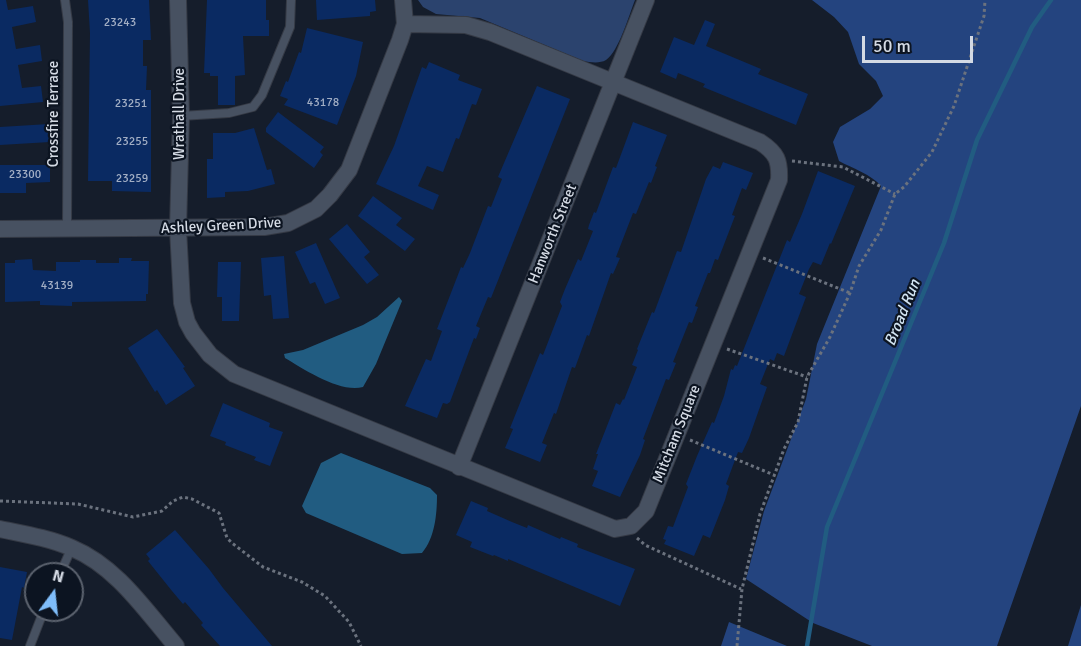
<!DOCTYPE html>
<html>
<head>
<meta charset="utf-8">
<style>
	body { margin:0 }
	#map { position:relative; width:1081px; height:646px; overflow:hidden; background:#151d2b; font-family:Signika,sans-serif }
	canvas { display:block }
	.north { position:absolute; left:24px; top:562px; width:60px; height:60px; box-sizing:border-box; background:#0c1421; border:2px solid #5c636f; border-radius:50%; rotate:15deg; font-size:16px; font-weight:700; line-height:24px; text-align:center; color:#d4dae4 }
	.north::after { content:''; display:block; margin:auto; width:21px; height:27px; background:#7fbdfa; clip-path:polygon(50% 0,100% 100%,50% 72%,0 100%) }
	.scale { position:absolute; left:862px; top:36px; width:111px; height:27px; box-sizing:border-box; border:3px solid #d4dae4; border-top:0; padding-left:8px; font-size:18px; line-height:21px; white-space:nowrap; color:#d4dae4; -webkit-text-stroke:4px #0c1421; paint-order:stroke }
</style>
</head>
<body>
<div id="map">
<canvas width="1081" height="646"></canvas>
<div class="north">N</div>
<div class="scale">50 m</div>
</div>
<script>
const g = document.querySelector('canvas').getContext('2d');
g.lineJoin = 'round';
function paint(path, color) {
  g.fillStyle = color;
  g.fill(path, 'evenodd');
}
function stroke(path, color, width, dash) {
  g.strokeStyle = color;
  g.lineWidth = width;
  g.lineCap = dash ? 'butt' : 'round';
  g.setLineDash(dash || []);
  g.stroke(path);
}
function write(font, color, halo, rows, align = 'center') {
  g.font = font + ' Signika,sans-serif';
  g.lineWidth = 4.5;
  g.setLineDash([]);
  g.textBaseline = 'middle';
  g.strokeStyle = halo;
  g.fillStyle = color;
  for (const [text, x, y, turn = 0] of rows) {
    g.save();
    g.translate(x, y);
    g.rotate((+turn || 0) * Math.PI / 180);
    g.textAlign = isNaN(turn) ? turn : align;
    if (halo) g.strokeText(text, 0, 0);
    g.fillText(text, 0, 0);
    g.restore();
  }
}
paint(new Path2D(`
	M418,0H635C629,15 619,51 606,60C599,64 590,62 583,61L480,18L436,14L423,7Z`), '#2b436e');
paint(new Path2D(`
	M812,0H1081V406L997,646H872L813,623L746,579L764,511L806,399L817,344L881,186C872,175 852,168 839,161L833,142L840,127L870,109L883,96L876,81L859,64L848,32L834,17Z
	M1081,605V646H1068Z
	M729,622L787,646H721Z`), '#24447f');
paint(new Path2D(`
	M399,297L402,301L376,364L363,387C340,393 305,370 285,358L284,354L303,350L363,325L377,317Z
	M341,453L430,488L437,495C437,514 435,538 422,553L402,554L306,513L302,506L321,463Z`), '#215c81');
stroke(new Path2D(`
	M807,646L827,527L944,243L977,140L1032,27L1051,0`), '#215c81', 4.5);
paint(new Path2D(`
	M0,0H6L8,10L33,6L36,22L12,27L16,49L40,45L42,61L18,65L22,88L41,86L43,102L0,106Z
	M88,0H149L151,40H143V66H147L146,90H151V192L112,191V181H88L90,33Z
	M207,0H266V20H269V36H243L245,75L235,76V105H218V76H210V73H204Z
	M316,0H375L376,11L370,12V16L317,20Z
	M705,20L715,24L706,46L761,69L758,74L808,94L796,125L703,87L705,84L678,73L676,79L660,72L674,37L694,45Z
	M307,28L363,42L356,76L337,125L284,105L288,99L280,96L286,81L288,82L299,52L301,53Z
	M429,62L460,75L458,80L482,89L476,105L472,104L459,139L456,138L443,172L427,166L418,186L439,195L433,210L376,184L394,146L422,67L426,69Z
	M537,86L570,99L491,298L488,297L476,326L480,328L476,339L474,338L450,402L447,404L443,403L437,418L405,406L426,359L431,361L442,331L437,329L461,267L463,268L470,253L488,206L491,207L502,179L498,177Z
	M278,112L324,147L320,152L323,155L314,168L266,132V128Z
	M633,122L667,135L655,166L657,167L651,183L649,182L636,214L633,213L616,257L620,258L613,274L611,273L589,336L587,335L575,368L572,367L556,414L554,413L542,443L547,445L540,462L505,448L513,429L510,428L540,353L543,355L562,306L560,302L565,289L578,259L581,261L593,231L588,229L589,225L594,212L596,213L613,167L616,168Z
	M49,124L50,142L0,145V127Z
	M254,128L267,170L271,169L275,184L248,191L225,192V197L207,198V159H213V133H235Z
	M723,162L753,173L746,190L742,188L732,215L735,216L718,260L715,259L710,273H708L695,306L698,307L692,323L689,322L673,362L676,363L669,380L666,379L643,439L645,440L640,455L620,497L592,486L598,471L593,469L598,454H596L616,403L620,405L623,399L624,400L637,367L632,365L638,350L637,349L652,312L654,313L677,251L681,252L706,179L713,166L720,169Z
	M0,165H50V182L26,183V193H0Z
	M818,171L855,186L831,244L830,243L821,265L813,262L809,269L799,294L806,297L784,356L777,353L774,361L770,359L760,384L767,387L749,438L742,453L738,452L726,484L729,486L725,500L710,538L703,535L694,556L664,544L666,540L663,539L668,526L673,527L688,487L686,484L697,456L712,422L714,423L724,396L731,369L733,370L735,365L737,366L787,240L790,242L802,214Z
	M373,196L402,218L396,225L415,239L405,251L358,216Z
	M347,224L370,252L364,257L379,275L367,284L329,239Z
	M316,243L340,298L325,304L315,282L310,284L295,252Z
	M284,256L289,318L273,319L271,295L264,296L261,258Z
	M119,258H132L131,261H149L148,294H146V301L72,302V306L40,305V301L5,302V263H15V260L32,259L33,270L56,271V262H80V260H96V263H119Z
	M218,262H241L239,321H222V297H217Z
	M157,329L185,367L183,368L195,386L166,405L157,390L155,392L128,348Z
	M223,403L270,423L269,427L283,432L270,466L254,460L256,457L225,445L226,442L210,436Z
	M471,501L488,508L487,511L512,522L527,528L528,525L560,539L561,537L578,544L577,547L635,569L620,606L508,559V561L494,555L493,556L470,547L472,542L456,535Z
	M175,530L209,569L223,588L272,646H220L201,625L203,623L185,602L183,604L172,591L148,561L150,559L146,554Z
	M0,567L27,572L24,588L22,587L12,640L0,638Z`), '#0a2a62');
const lane = new Path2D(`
	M65,0L68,22L67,229
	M181,116L229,113L253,107L262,95L290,27L291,0
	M60,574L72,547
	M30,646L44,610`);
const street = new Path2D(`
	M178,0L181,116L178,229L182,303L187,322L193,333L210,355L234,374L615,529L631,526L646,511L779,180C780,161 777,153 760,142L490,32L466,25L405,24
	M0,229L264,227L288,223L316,209L330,195L349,170L400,40L405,24L403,0
	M459,467L646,0
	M0,529C24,534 49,538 72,548C117,567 145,610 176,646`);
stroke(lane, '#353a45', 10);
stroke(street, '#353a45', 18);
stroke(new Path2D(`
	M792,161L843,167L895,194
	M763,258L850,293
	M727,349L807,377
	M690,440L774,475
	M0,501L78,504L133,517L162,511L173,501L183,497L192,499L219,513L227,538L232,543L263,567L302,582L325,596L349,622L361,646
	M637,538L645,545L741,589
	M737,646L742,589L760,514L784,449L798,422L807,377L830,337L850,293L859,266L881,230L895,194L904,187L932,152L954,106L984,16L985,0`), '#6b727e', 3, [3, 3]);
stroke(lane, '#475161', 8);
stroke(street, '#475161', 16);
write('12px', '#a2aec4', null, [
	["23243",120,23],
	["43178",323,103],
	["23251",131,104],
	["23255",132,142],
	["23300",25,175],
	["23259",132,179],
	["43139",57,286]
]);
write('15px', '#d4dae4', '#0c1421', [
	["Crossfire Terrace",54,114,-90],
	["Wrathall Drive",180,114,-90],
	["Ashley Green Drive",221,226,-3],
	["Hanworth Street",553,234,-68],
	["Mitcham Square",677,434,-68]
]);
write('italic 16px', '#d2e4f2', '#0c1421', [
	["Broad Run",903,313,-68]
]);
</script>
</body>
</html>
